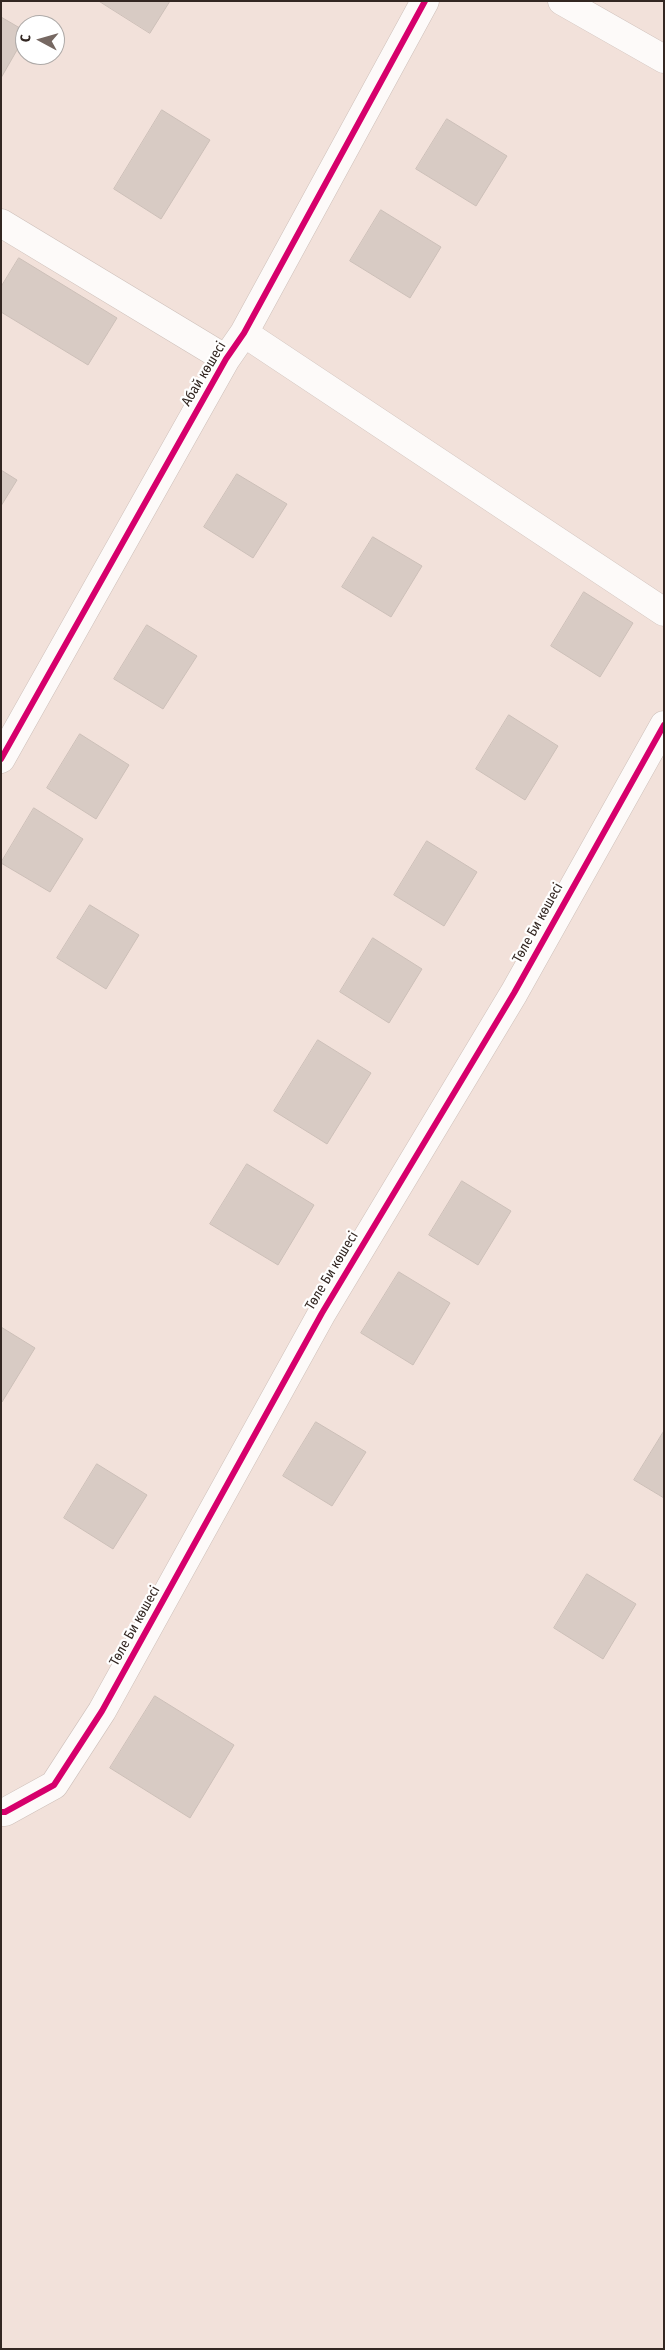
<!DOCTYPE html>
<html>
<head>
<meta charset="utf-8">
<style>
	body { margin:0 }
	#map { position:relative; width:665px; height:2350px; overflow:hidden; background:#f2e1da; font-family:"Fira Sans Condensed",sans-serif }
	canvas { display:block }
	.frame { position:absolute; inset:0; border:2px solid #332722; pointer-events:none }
	.north { position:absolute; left:15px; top:15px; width:50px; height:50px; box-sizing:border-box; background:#fff; border:1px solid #ada9a7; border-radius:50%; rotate:276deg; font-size:14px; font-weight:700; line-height:20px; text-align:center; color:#332722 }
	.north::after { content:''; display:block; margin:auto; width:18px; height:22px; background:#766862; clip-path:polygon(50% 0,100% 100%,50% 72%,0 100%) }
</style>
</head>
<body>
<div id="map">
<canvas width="665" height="2350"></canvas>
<div class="frame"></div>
<div class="north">С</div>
</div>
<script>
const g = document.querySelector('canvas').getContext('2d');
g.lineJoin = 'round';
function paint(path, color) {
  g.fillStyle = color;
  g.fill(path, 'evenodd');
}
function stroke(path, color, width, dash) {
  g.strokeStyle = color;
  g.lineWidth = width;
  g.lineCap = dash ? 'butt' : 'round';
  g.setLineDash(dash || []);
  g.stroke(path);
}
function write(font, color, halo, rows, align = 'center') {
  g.font = font + ' "Fira Sans Condensed",sans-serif';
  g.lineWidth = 4.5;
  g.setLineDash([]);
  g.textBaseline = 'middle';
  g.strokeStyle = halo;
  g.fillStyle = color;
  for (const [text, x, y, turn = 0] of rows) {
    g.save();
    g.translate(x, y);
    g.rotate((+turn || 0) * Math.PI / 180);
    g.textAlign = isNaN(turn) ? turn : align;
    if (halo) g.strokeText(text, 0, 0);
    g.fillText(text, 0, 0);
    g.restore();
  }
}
const building = new Path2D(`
	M99,1H170L150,33Z
	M1,17L25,31V36L1,78Z
	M162,110L210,140L161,219L114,189Z
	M447,119L507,156L476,206L416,169Z
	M381,210L441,247L410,298L350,261Z
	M19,258L117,318L88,365L1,312V287Z
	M1,470L17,480L1,506Z
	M237,474L287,504L253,558L204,527Z
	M373,537L422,566L391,617L342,587Z
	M584,592L633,623L600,677L551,646Z
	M147,625L197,656L163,709L114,679Z
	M509,715L558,746L525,800L476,769Z
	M80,734L129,765L96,819L47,788Z
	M34,808L83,839L50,892L1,863Z
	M427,841L477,872L444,926L394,895Z
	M90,905L139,935L106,989L57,958Z
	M373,938L422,969L389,1023L340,992Z
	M318,1040L371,1073L327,1144L274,1111Z
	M247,1164L314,1205L278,1265L210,1224Z
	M462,1181L511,1211L478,1265L429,1235Z
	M399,1272L450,1303L413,1365L361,1333Z
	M1,1327L35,1348L2,1402H1Z
	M316,1422L366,1452L332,1506L283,1476Z
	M664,1431V1498L634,1480Z
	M97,1464L147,1495L113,1549L64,1518Z
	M587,1574L636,1604L603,1659L554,1628Z
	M155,1696L234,1745L190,1818L110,1768Z`);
paint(building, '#d8cbc4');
stroke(building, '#ccbfb8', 1);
const minor = new Path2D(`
	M562,1L664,59
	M1,223L226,359
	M244,333L664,612
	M1,759L226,359L244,333L425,1
	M1,1812H5L54,1785L102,1711L322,1313L514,993L664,725`);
stroke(minor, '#cdbfb9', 29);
stroke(minor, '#fdfaf9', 28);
stroke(new Path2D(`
	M1,759L226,359L244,333L425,1
	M1,1812H5L54,1785L102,1711L322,1313L514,993L664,725`), '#d6006c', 6);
write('14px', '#332722', '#fff', [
	["Абай көшесі",204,374,-59],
	["Төле Би көшесі",538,923,-61],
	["Төле Би көшесі",332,1271,-59],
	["Төле Би көшесі",135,1626,-61]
]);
</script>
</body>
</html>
